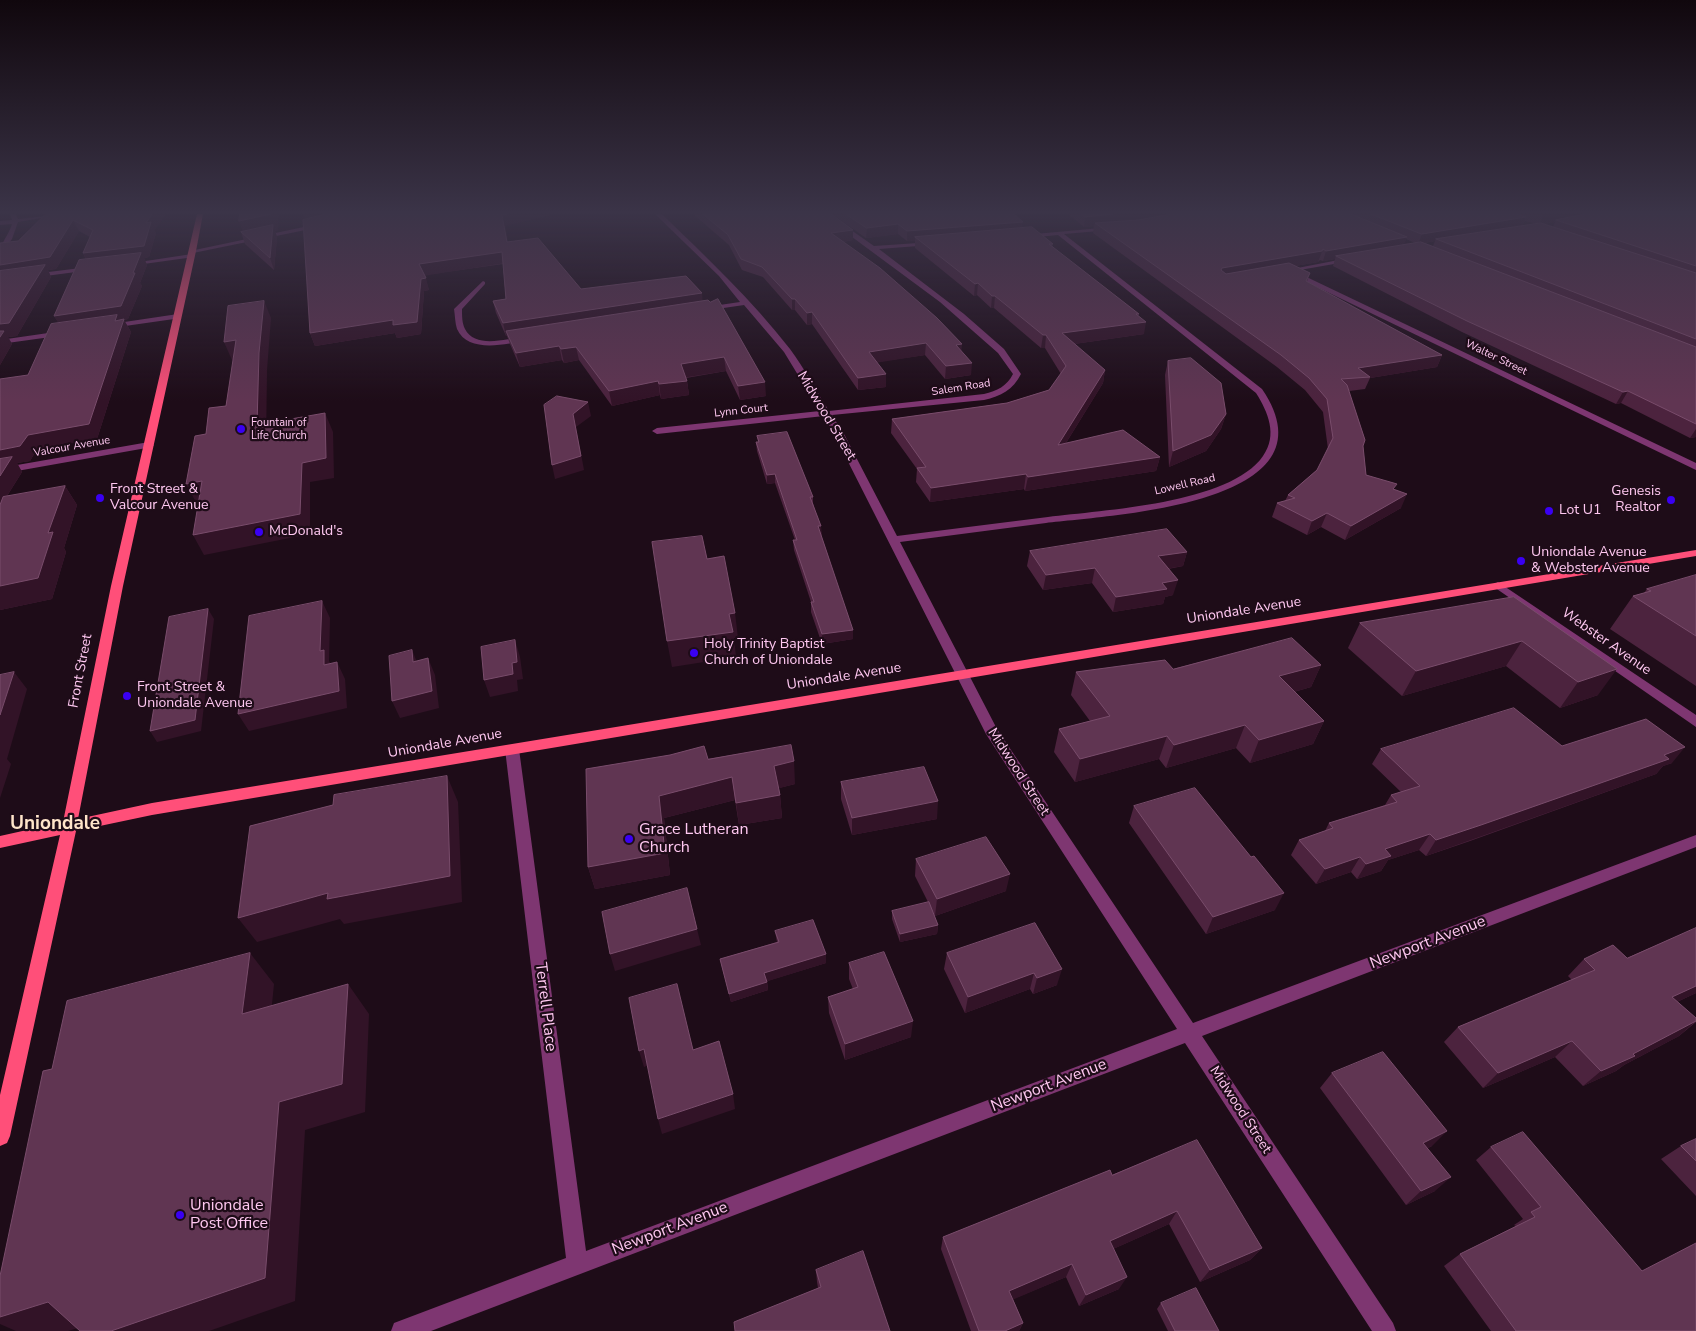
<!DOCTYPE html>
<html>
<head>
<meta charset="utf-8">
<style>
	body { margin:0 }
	canvas { display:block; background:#1e0c18 }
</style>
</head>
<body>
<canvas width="1696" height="1331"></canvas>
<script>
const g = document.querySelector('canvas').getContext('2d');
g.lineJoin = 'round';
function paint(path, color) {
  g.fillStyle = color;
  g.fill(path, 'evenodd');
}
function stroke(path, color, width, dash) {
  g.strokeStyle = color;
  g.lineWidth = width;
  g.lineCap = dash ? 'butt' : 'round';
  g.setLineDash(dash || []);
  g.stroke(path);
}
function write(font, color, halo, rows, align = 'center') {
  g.font = font + ' "Nunito Sans",sans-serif';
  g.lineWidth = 4.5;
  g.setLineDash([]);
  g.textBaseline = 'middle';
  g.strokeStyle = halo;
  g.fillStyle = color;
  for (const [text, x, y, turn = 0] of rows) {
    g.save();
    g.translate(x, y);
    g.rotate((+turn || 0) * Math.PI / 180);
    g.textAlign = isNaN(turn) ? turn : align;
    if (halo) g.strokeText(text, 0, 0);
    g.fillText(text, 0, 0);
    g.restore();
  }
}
paint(new Path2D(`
	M10,214H16L18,219L65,214L18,222L12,239L0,254C0,243 9,235 12,224L0,225V221L12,220Z
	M655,214H662C706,257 752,300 790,349C804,368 816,390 829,411L984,394C997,391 1007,386 1013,374L998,353L940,302L821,214H828L874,246L933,242L931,245L879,249L964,314L1004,349L1021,374C1013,390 1001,396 984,400L832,415L844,434L897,536C947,530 997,523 1048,517C1102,510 1230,504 1263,456C1278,435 1268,412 1256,393L1058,235L1026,238L1024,235L1112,227L1110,230L1064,234L1262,389C1341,505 1111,515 1046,523C997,529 949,536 900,542L997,729L1193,1023L1696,835V847L1202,1036L1393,1323L1396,1331H1372L1185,1043L431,1331H391L394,1323L566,1258L505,749L507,745H517L519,749L586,1251L1177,1029L986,734L834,434L824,416L657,434L652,431L657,428L820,411L784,352L744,305L703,311V307H706L740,302L719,276Z
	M318,224L320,227L193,253L190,251Z
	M192,254L194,257L129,266L126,264Z
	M1349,258L1352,260L1351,261L1294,271L1696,463V470L1290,274L1289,272L1282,271Z
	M89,267L92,269L91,270L0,282V278Z
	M483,281L485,282V284L462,309C462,316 462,323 465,329C475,349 507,339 524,336H527V340C507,344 468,354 457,329C455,323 455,315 454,309Z
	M178,314H181V318L111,328L107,326L111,324Z
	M62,331H65V335L0,344V340Z
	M149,442L154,445L152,447L0,474V468Z
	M1498,582L1696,715V727L1494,587L1492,585Z`), '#7e3671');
paint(new Path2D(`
	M197,214H203L196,251L123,586L78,819L152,803L1696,550V556L152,815L76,831L10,1136L7,1143L0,1146V1095L60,835L0,848V836L63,822L111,586Z`), '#ff4f79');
paint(new Path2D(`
	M46,214H166L154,230L156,233L149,257L144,258L147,265L140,283L142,286L128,319L124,320L131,332L97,439L37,449L30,461L17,463L22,472L7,496L65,486L77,505L64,548L66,552L52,599L0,610V379L28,375L59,323L54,316L86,260L83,253L90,237L79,231L56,269L48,270L51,277L17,336L8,337L12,344L0,365V243L18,241Z
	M303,214L505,226L507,242L581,289L702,293V301L766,396L740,400L726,371L686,378L687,381L689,395L661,399L660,395L612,406L579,360L564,363L562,360L520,367L510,344L507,336H506L496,313L493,301L506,299L503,264L424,275L429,290L424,291L421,334L397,338L395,333L315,346L310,333L305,219Z
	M693,214H832L853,230V240L843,242L961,351L971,375L945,379L925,355L877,362L886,387L858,390L812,324L807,325L795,310H792L763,277L742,270L729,245Z
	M832,214H1014L1022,228L1053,244L1052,247L1139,314L1138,316L1144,334L1074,344L1105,370L1103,383L1066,443L1160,457L1156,471L1025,491L1024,489L930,502L916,482L917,469L891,433L892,419L1007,403L1049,390L1061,374L1045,348H1041L994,308H991L977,295L974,296L915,248V241H907L898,234L866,238Z
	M1068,214H1696V437L1690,438L1621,403L1616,404L1462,332L1333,266L1335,259L1323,261L1320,260L1318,262L1295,266L1310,273L1307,282L1442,355L1437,367L1370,378L1365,389L1349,391L1363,446L1366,475L1394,489L1401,508L1345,540L1321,527L1307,535L1272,517L1277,503L1285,501L1288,495L1317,470L1328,449L1323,412L1305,390L1277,367L1093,233L1094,226L1084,227ZM1525,221L1536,224L1522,226ZM1555,222L1553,227L1543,224ZM1406,239L1415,243L1404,244ZM1435,241L1433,246L1425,243Z
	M239,221L278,230L275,231L277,237L274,270L245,244L241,232L243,231Z
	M1168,361L1226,414L1221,429L1206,451L1169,467L1165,375Z
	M757,436L813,497V503L822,535H821L853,639L822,644L811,612V602L794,550L793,540H795L775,483L767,484L757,451L756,442H758Z
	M1030,551L1187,552L1183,566L1168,569L1173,595L1165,597L1163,604L1113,612L1092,583L1043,590L1027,566Z
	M1696,575V686L1610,629L1633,596L1644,593L1647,589Z
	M1514,597L1598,695L1560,708L1506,666L1402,696L1348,648L1360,623Z
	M1321,665L1311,687L1294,692L1324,721L1313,744L1250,763L1236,748L1166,768L1159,759L1075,782L1054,752L1059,729L1090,721L1071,695L1076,672Z
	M1562,746L1672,763L1663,766L1656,774L1470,841L1426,856L1419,850L1388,860L1381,871L1357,879L1351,872L1316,884L1291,855L1299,840L1325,831L1329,823L1385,805L1391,795L1401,792L1372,764L1381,749Z
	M708,759L795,784L779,788L780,795L782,818L739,825L735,800L664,818L670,875L595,889L588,867Z
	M841,782L937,819L852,835L841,799Z
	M1134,806L1275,910L1206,934L1129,823Z
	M916,859L1006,891L935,916L932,910L938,925L937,934L900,942L892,919V911L928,902L915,876Z
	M1035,923L1057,985L1033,994L1030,989L965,1013L944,969L947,953Z
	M1696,928V993L1677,1002L1696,1018V1022L1679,1036L1624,1065L1616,1071L1583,1086L1555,1057L1483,1088L1444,1042L1458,1027L1572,980L1568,976L1584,959L1627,958Z
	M775,931L826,954V963L767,981L768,990L731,1002L720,959L777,942Z
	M849,963L911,1037L845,1060L829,1013L828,997L853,989L849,979Z
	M1332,1073L1432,1146L1428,1148L1435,1191L1406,1205L1320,1088Z
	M1696,1139V1196L1661,1159L1681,1146Z
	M1491,1147L1642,1271L1696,1331H1491L1444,1266L1460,1254L1516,1226L1514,1225L1523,1219L1476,1160Z
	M1112,1175L1262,1248L1250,1260L1200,1282L1169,1224L1113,1249L1119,1289L1079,1306L1066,1277L1013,1299L1023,1323L1019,1331H971L941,1249L943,1237Z
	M816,1270L890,1331L818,1288L817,1282Z
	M1161,1303L1219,1331H1168L1157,1309Z`), '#4c233e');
paint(new Path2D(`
	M152,214H166L154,230L156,233L149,257L144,258L147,265L140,283L142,286L128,319L124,320L131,332L97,439L37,449L30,461L17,463L22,472L0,507V450L62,329L54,316L89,265L83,253L146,223Z
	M271,214H279L278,230L275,231L277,237L274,270L270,258L245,236L239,221Z
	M303,214H353L306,224Z
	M507,214H556L505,226L510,253L502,215Z
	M1113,214H1188L1136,222L1095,223L1094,226L1084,227L1085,217Z
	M1544,214H1602L1556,220L1555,222L1539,224Z
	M1526,217L1522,227L1436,239L1435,241L1418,244L1422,234Z
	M73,220L79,231L56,269L48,270L51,277L17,336L8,337L12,344L0,365V265Z
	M1023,222L1022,232L915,237V241H907V231Z
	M898,224V234L866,238L867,228Z
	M853,230V240L831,243V233Z
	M1407,237L1403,247L1336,256L1335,259L1323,261L1326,251Z
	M1323,249L1318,262L1220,279L1221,270L1222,268Z
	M502,252L505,263L423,276L419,264Z
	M426,278L429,290L424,291L421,334L397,338L395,333L315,346L310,333L421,279Z
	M978,283L977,295L974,296L975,284Z
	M702,293L703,306L506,331L507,336H506L503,323Z
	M992,296H995L994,308H991Z
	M792,299H795V310H792Z
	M264,301L271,318L267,370L266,444L257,425L259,353Z
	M812,312V324L807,325V313Z
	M1136,314H1139L1137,323L1146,322L1144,334L1060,346L1062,333Z
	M1043,335H1046L1045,348H1041Z
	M236,340L244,358L232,360L224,342Z
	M926,343L925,355L869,364V352Z
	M962,344L961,356L956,345Z
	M559,346L562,360L520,367L516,353Z
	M576,347L579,360L564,363L561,349Z
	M1442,355L1437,367L1370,378V377L1358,368Z
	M724,357L726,371L682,378L681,364Z
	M972,363L971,375L945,379L946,366Z
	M1105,370L1103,383L1056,459L1058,445Z
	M886,374V387L858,390V378Z
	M658,381L660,395L612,406L609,391Z
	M687,381L689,395L661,399L659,384Z
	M765,382L766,396L740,400L738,386Z
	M1628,391L1621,403L1616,404L1623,392Z
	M588,402L591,416L576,427L584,470L555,479L552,465L573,414Z
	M325,413L333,432L334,478L310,482V534L204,555L193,535L302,463Z
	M1226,414L1221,429L1206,451L1169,467L1173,451Z
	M1696,429V437L1690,438Z
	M1160,457L1156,471L1025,491L1028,477Z
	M775,474V483L767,484V475Z
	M1026,474L1024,489L930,502L931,488Z
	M202,481L213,501L197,504L186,484Z
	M65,486L77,505L64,548L66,552L52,599L0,610V586L48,533Z
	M1407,494L1401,508L1345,540L1351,526Z
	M1327,513L1321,527L1307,535L1312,521Z
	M818,526H821L822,535L818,536Z
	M1187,552L1183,566L1154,571L1158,556Z
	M1095,568L1092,583L1043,590L1046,575Z
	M1178,580L1173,595L1165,597L1163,604L1113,612L1116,597L1162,583Z
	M322,601L330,618L329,661L332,667L324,665L320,651Z
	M208,609L214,619L201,731L157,742L150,731Z
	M735,613L738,638H734L736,657L672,667L667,641L729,614Z
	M853,630V639L822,644V634Z
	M515,640L520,657L523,679L517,680L518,691L490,697L484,680L512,663Z
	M1522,641L1506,666L1402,696L1416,671Z
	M412,650L419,667L413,662Z
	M428,658L435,675L439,708L400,718L392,701Z
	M337,662L345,679L347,708L249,731L238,714Z
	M1321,665L1311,687L1269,699L1279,676Z
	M1617,669L1598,695L1560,708L1578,682Z
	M14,672L27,689L7,759L11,764L0,798V715Z
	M1324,721L1313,744L1250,763L1259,740Z
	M1245,725L1236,748L1166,768L1174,745Z
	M1167,736L1159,759L1075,782L1080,759Z
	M1685,747L1672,763L1663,766L1656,774L1426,856L1436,840L1664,755Z
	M794,761L795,784L776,789L774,766Z
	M447,776L458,802L462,902L344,924L340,919L257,942L238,918L328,893Z
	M732,777L735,800L664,818L670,875L595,889L588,867L659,796Z
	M780,795L782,818L739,825L736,803Z
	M938,801L937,819L852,835V818Z
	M1430,834L1419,850L1388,860L1381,871L1357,879L1366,864L1385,849Z
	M1360,857L1351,872L1316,884L1325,869Z
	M1010,874L1006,891L935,916L937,899Z
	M1284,893L1275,910L1206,934L1213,917Z
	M938,925L937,934L900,942V934Z
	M697,929L701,945L615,971L610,954Z
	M250,953L274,984L268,1044L242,1014Z
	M826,954V963L765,982L764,973Z
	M1062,969L1057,985L1033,994L1037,978Z
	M1034,973L1030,989L965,1013L968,997Z
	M767,982L768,990L731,1002L729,994Z
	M348,984L369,1014L365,1112L305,1130L295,1301L209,1331H111L279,1102Z
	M1696,986V993L1653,1013L1672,997Z
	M913,1021L911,1037L845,1060V1044Z
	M1696,1021L1679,1036L1624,1065L1616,1071L1583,1086L1601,1071Z
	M1572,1041L1555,1057L1483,1088L1498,1073Z
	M644,1049L649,1065L644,1067L639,1051Z
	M733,1094L735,1109L662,1134L658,1119Z
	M1447,1131L1432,1146L1409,1157L1423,1143Z
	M1451,1177L1435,1191L1406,1205L1421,1191Z
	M1177,1211L1169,1224L1102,1254L1110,1241Z
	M1262,1248L1250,1260L1200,1282L1210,1270Z
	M1072,1264L1066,1277L1005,1303L1009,1291Z
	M1127,1277L1119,1289L1079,1306L1086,1295Z
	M48,1302L91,1324L68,1331H16L0,1324V1317Z
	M1023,1323L1019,1331H1005Z`), '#321327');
const building = new Path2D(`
	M46,214H152L146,223L151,222L144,246L83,253L93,230L73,220L50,257L0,265V243L18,241Z
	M240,214H271L239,221Z
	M326,214H507L502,215L507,242L538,238L581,289L686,276L702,293L503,323L493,301L506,299L502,252L419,264L426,278L421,279L417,322L393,325V320L310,333L303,220Z
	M703,214H831L853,230L831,233L880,268L937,318L962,344L956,345L972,363L946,366L926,343L869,352L886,374L858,378L812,312L807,313L795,299H792L762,267L741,259L728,235Z
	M846,214H1014L1023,222L907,231L898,224L867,228Z
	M1082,214H1113L1085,217Z
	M1172,214H1351L1407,237L1326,251L1323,249L1322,251L1222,268L1221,270L1226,274L1289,263L1310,273L1306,281L1442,355L1358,368L1370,377L1341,379L1347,385L1365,440L1363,446L1366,475L1397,484L1393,489L1407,494L1351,526L1327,513L1312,521L1277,503L1295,498L1288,495L1317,470L1333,438L1327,399L1309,378L1281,355L1095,223L1138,220Z
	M1371,214H1517L1526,217L1422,234Z
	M1586,214H1696V266L1556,220Z
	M1541,223L1696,273V339L1436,239Z
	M273,225L270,258L241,232Z
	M1032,227L1053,244H1049L1139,314H1136L1146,322L1062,333L1105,370L1058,445L1123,430L1160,457L1028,477L1026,474L931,488L917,468L926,467L892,419L1007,403L1049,390L1066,366L1046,335H1043L995,296H992L978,283L975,284L915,237Z
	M1421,242L1696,347V424L1628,391L1623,392L1467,321L1336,256Z
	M141,253L133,273H135L121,306L54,316L79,260Z
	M45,265L9,323L0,324V271Z
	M718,299L765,382L738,386L724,357L681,364L687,381L659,384L658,381L609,391L576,347L561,349L559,346L516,353L506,331L708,300L710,302Z
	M264,301L259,353L257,425L325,413L326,458L302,463L300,514L193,535L202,481L186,484L195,436L206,434L209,408L226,406L236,340L224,342L228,306Z
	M117,315L115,321L124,319L89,424L28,435L20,446L0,450V379L28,375L51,324Z
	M0,331H4L0,337Z
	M1191,358L1221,383L1226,414L1211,435L1173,451L1168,361Z
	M557,396L588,402L573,414L581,456L552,465L544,405Z
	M787,432L813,497H810L821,526H818L853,630L822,634L811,602H814L793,540H797L775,474L767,475L756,442H759L757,436Z
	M12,457L0,476V459Z
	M65,486L48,533L53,532L38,578L0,586V505L3,497Z
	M1167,529L1187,552L1158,556L1178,580L1162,583L1167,589L1116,597L1095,568L1046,575L1030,551Z
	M702,536L707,559L724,556L735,613L729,614L733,632L667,641L652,542Z
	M1696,575V636L1633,596L1651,591L1647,589Z
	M1514,597L1617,669L1578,682L1522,641L1416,671L1360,623Z
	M322,601L320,651L324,650V665L337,662L339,691L238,714L249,616Z
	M208,609L195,720L150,731L169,617Z
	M1292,638L1321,665L1279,676L1324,721L1259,740L1245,725L1174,745L1167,736L1080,759L1059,729L1110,716L1076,672L1165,660L1173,669Z
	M515,640L517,662L512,663L513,674L484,680L481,647Z
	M412,650L413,662L428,658L432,691L392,701L389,656Z
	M14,672L0,715V675Z
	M1514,708L1562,746L1646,719L1685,747L1664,755L1669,759L1481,825L1436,840L1430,834L1385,849L1391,856L1366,864L1360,857L1325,869L1299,840L1333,828L1329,823L1397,802L1391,795L1420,786L1381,749Z
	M791,745L794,761L774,766L780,795L736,803L732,777L659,796L665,853L588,867L586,769L670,755L704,746L708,759Z
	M924,767L938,801L852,818L841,782Z
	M447,776L450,876L327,899L328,893L238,918L250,826L333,805L334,795Z
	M1195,788L1251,857L1254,856L1284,893L1213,917L1134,806Z
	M986,837L1010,874L937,899L916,859Z
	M687,888L697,929L610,954L602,912Z
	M929,902L938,925L900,934L892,911Z
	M813,920L826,954L764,973L767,982L729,994L720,959L779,942L775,931Z
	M1035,923L1062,969L1037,978L1034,973L968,997L947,953Z
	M1696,928V986L1672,997L1696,1018V1021L1633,1054L1635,1056L1601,1071L1572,1041L1498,1073L1458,1027L1595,970L1584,959L1613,945L1627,958Z
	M884,952L913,1021L845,1044L828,997L858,987L849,963Z
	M250,953L242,1014L348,984L342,1084L279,1102L265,1278L111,1331H80L48,1302L0,1317V1276L43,1071L52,1069L67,1001Z
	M677,984L693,1050L719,1041L733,1094L658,1119L644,1049L639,1051L629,998Z
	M1383,1052L1447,1131L1423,1143L1451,1177L1421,1191L1332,1073Z
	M1523,1132L1642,1271L1696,1243V1331H1516L1460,1254L1535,1217L1531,1212L1541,1207L1491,1147Z
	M1696,1139V1161L1681,1146Z
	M1197,1140L1262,1248L1210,1270L1177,1211L1110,1241L1127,1277L1086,1295L1072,1264L1009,1291L1023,1323L1005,1331H979L943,1237L1110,1170L1112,1175Z
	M863,1251L890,1331H735L734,1322L821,1287L816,1270Z
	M1196,1288L1219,1331H1175L1161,1303Z`);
paint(building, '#603552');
stroke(building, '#794c6b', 1);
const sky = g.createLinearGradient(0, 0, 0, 401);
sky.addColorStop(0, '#10070d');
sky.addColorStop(0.53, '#3b3448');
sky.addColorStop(1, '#3b344800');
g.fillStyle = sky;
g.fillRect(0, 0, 1696, 401);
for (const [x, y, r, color] of [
	[241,429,5,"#3a00f3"],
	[100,498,5,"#3a00f3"],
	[1671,500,5,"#3a00f3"],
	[1549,511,5,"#3a00f3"],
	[259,532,5,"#3a00f3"],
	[1521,561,5,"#3a00f3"],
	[694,653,5,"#3a00f3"],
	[127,696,5,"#3a00f3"],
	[629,839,5,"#3a00f3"],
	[180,1215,5,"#3a00f3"]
]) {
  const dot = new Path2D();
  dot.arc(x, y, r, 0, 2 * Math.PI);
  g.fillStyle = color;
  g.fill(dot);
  stroke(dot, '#1e0c18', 2);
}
write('11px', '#ffc8f1', '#1e0c18', [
	["Walter Street",1496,358,26],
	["Salem Road",961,388,-9],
	["Lynn Court",741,411,-6],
	["Valcour Avenue",72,447,-10],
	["Lowell Road",1185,485,-13]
]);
write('11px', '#ffc8f1', '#1e0c18', [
	["Fountain of",251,423],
	["Life Church",251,436]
], 'left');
write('14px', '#ffc8f1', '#1e0c18', [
	["Midwood Street",826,416,59],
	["Uniondale Avenue",1244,611,-9],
	["Webster Avenue",1606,642,35],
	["Front Street",81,671,-79],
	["Uniondale Avenue",844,677,-9],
	["Uniondale Avenue",445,744,-10],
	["Midwood Street",1018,772,57],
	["Midwood Street",1240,1110,57]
]);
write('14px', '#ffc8f1', '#1e0c18', [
	["Front Street &",110,490],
	["Valcour Avenue",110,506],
	["Genesis",1661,492,"right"],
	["Realtor",1661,508,"right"],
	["Lot U1",1559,511],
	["McDonald's",269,532],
	["Uniondale Avenue",1531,553],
	["& Webster Avenue",1531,569],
	["Holy Trinity Baptist",704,645],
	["Church of Uniondale",704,661],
	["Front Street &",137,688],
	["Uniondale Avenue",137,704]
], 'left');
write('16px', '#ffc8f1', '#1e0c18', [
	["Grace Lutheran",639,830],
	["Church",639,848],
	["Uniondale",190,1206],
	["Post Office",190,1224]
], 'left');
write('16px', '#ffc8f1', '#1e0c18', [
	["Newport Avenue",1428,943,-21],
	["Terrell Place",545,1007,83],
	["Newport Avenue",1049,1086,-21],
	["Newport Avenue",670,1229,-21]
]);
write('bold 19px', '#ffe5ca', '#1e0c18', [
	["Uniondale",55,824]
]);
</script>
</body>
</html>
